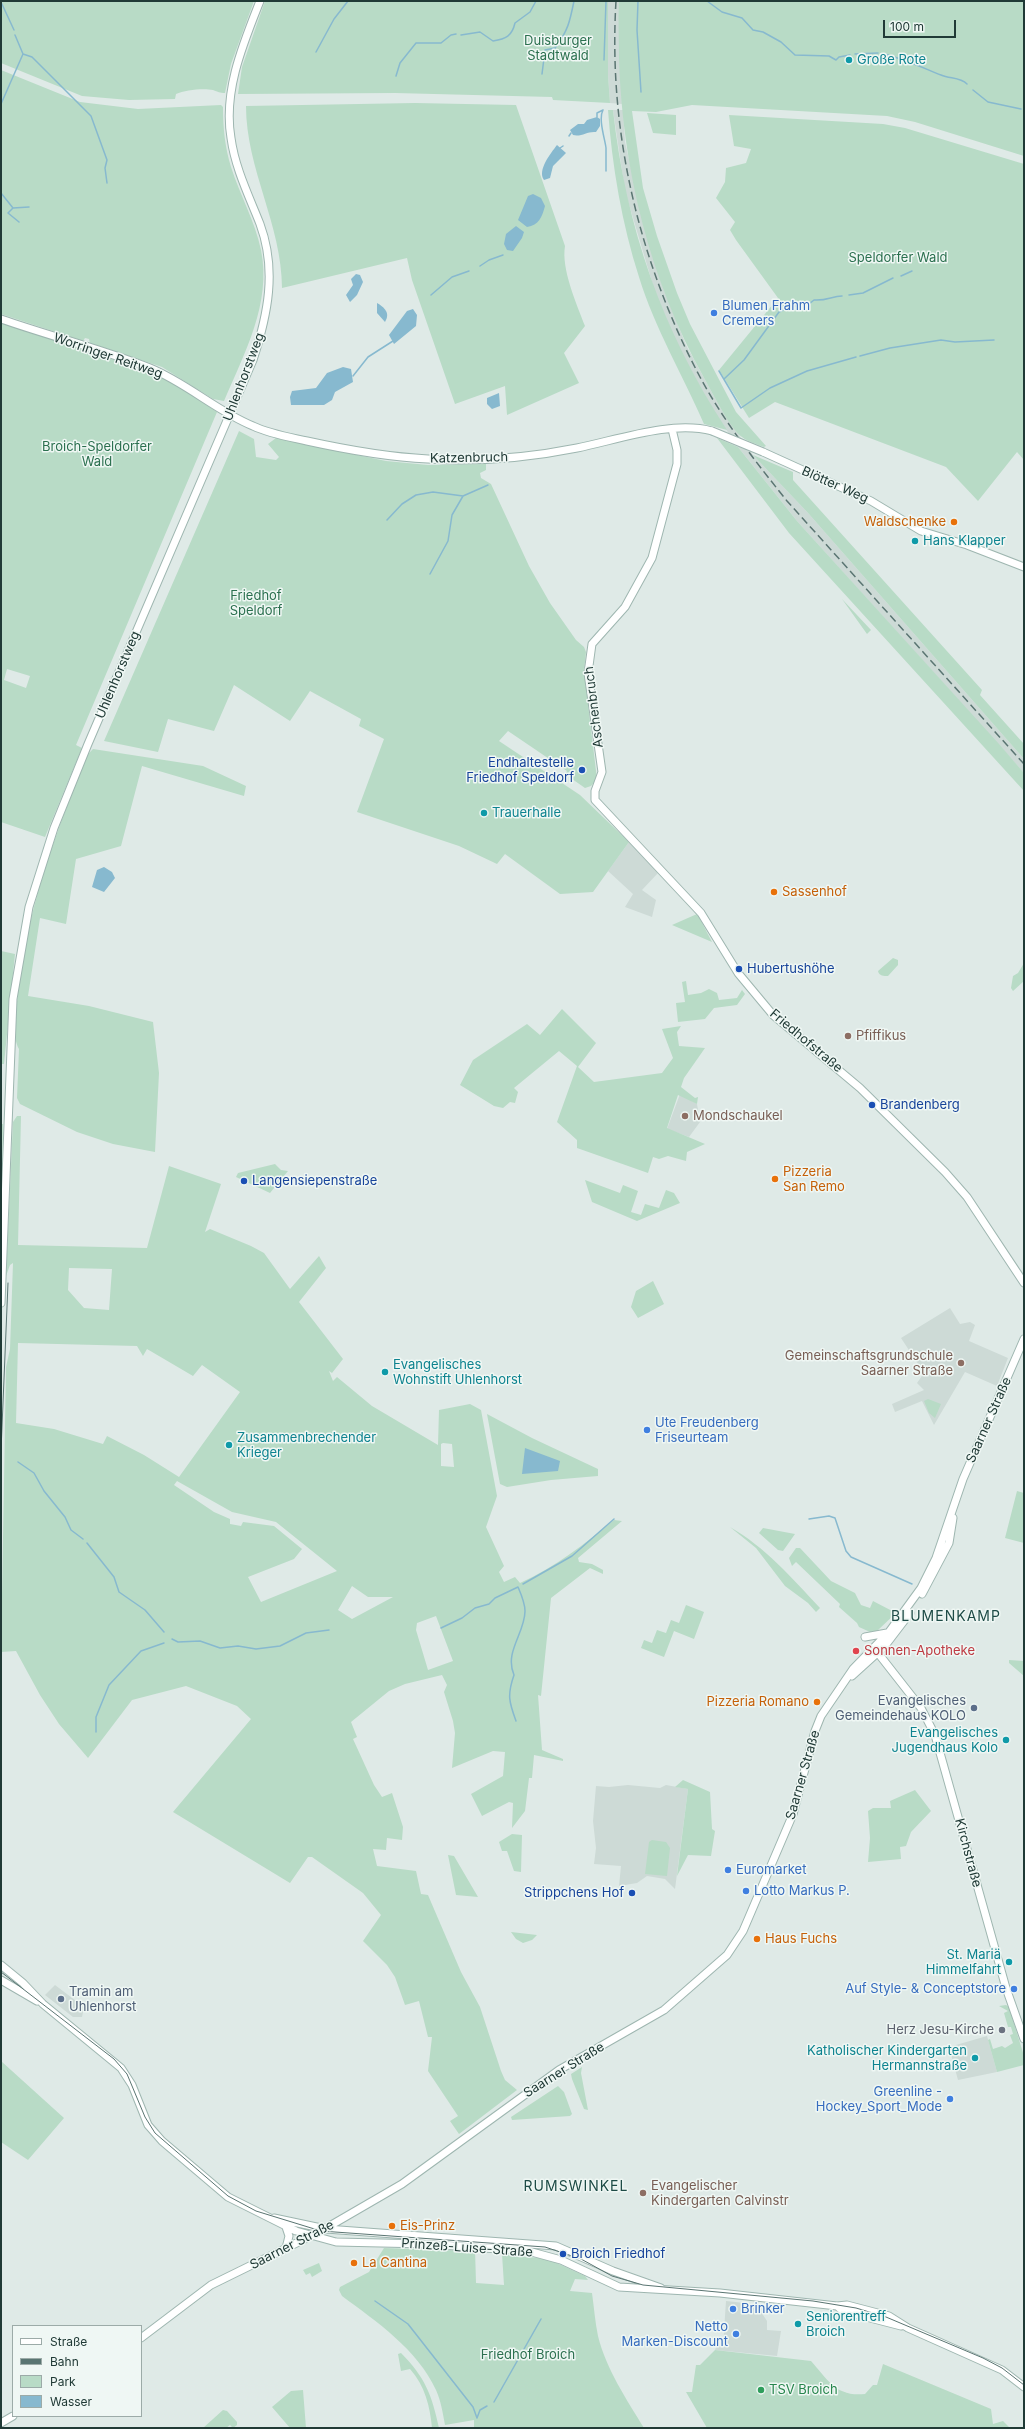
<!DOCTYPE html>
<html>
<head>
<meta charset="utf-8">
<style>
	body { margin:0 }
	#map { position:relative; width:1025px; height:2429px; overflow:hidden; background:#dfeae7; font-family:Inter,sans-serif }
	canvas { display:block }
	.frame { position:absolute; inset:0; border:2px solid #203a36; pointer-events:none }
	.legend { position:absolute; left:12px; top:2325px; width:130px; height:92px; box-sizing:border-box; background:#eff7f4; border:1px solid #9caba8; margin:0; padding:5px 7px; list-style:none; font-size:12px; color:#203a36 }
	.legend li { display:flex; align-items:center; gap:8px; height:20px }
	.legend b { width:20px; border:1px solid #9caba8 }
	.scale { position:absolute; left:883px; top:20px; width:73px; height:18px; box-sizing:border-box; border:2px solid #203a36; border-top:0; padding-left:5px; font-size:12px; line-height:14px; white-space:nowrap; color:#203a36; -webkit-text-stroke:3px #eff7f4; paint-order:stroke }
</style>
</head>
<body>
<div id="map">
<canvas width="1025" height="2429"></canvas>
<div class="frame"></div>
<ul class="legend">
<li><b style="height:5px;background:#fff"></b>Straße</li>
<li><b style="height:5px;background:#5a7572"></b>Bahn</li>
<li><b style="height:11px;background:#b8dbc6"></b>Park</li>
<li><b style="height:11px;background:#87b9cf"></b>Wasser</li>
</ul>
<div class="scale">100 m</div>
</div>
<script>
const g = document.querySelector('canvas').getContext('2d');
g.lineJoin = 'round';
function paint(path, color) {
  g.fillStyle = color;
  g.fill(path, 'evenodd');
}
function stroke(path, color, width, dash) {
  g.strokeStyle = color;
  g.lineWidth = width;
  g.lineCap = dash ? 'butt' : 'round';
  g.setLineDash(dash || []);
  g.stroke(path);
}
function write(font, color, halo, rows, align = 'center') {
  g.font = font + ' Inter,sans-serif';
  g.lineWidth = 3;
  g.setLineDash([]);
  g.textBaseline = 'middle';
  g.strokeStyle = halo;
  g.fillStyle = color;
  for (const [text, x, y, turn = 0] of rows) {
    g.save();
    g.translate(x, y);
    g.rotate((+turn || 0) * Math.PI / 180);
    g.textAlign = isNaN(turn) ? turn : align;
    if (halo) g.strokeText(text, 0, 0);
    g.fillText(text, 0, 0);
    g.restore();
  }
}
paint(new Path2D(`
	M608,1H619L622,104L610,103L608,75Z
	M613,110H623L625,142L645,230L664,290L686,345L721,409L753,455L808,513L1024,759V773L797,521L738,447L715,413L679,349L655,292L625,191Z
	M629,842L658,873L642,890L656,900L652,917L625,907L633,894L608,871Z
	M680,1094L697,1104L700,1122L689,1137L667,1129Z
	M950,1308L960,1324L970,1322L975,1325L969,1341L1008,1358L997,1386L965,1372L934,1425L922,1401L895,1412L892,1404L924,1390L917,1383L924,1373L901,1338Z
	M628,1785L660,1788L666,1785L688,1789L675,1889L665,1879L647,1876L637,1883L619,1886L621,1866L594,1864L596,1848L593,1821L596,1786L609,1787Z
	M55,1985L84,2007L82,2017H73L45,1995Z
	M987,2036L997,2072L958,2080L949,2047Z
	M726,2301L763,2305V2315L767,2321V2330L781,2331L777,2356L715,2350L717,2345L723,2346Z`), '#cddad6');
paint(new Path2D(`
	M1,1H254L231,64L225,93C220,93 218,92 213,90C203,88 185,90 176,94L175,99L129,100L82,96L1,63Z
	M265,1H608V75L610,103L553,100L552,97L395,93L238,94L242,67Z
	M619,1H1024V156L915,122L887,116L692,105L656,112L632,111L643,188L657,236L677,293L690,324L736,412L766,446L764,447C757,444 748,442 742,437C730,429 711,390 703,376C650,280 622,168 619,58C619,39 618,20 619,1Z
	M1,70L80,102L138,109L221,105L223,107C223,128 225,147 231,167C240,195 255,221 261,250C272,303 244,354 224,401L213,399L162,367L90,343L89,339L85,338L83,341L1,314Z
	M415,103L516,105L565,246C561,269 577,305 585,326L564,353L579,383L507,415L505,386L455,404L412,280L407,258L282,288C282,225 246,169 246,106Z
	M608,110H613C626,228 662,330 727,430L704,424C683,375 655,329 639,277C622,224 612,166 608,110Z
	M647,113L676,115V135L653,133Z
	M729,115L883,124L905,128L1024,164V460L1017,452L978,501L946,467L775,402L749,418L719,370L778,298L736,240L730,230L735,222L716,198L725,182L726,168L746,163L751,149L734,146Z
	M1,322L153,373L171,381L217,412L76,745L82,748L45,837L1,822ZM7,669L30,676L26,688L4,680Z
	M239,431L254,439L256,457L276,460L279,457L268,444L276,438L386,461L428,465L486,464V470L480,473L481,478L491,484L529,566L550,603L576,640L584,647L586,652L584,671L597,779L591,786L585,788L565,774L567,771L508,731L499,741L580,795L629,842L593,892L560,894L505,854L497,864L459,846L357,812L384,739L359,726L361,719L310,691L290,721L234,685L214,731L168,719L158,752L104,741Z
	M717,438L738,447L797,521L999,744L1024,773V791L789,533Z
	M753,455L793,472V480L982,690L980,695L1024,744V759L808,513Z
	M842,599L871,630L867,634Z
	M93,749L203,766L246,786L244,796L142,766L121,846L76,859L66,924L40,918L28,996L89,1006L153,1022L159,1073L155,1152L113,1144L77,1132L20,1104L17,1098L19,1049C12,1037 16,1016 17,1002C26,912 54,836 88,754Z
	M697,914L699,917L712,942L672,925Z
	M1,951L15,954L4,1064H1Z
	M893,958L898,960V965L888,976C884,976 879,976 878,971Z
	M1024,963V981L1013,991L1011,988L1013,976L1018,973Z
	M686,981L688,995L701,993L709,989L717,993L719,1000L737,998L742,990L745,994L737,1005L714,1008L705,1019L678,1022L676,1003L685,1002L682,982Z
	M562,1009L596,1043L578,1067L594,1082L662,1073L673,1058L662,1029L681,1026L677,1032L679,1046L705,1048L684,1078L681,1087L695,1098L698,1097L697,1104L678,1095L667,1128L705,1144L687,1152L686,1161L668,1156L659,1159L653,1157L648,1173L577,1148V1140L557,1122L577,1066L559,1051L514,1088L518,1092L515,1103L510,1102L503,1108L494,1106L460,1085L473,1060L527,1024L540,1035Z
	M17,1116H21L18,1245L147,1248L169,1166L221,1184L205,1232L210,1229L251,1246L264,1253L290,1289L319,1256L326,1268L299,1302L343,1359L332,1373L329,1371L333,1381L337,1377L372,1406L438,1445L439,1410L470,1404L481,1410L497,1496L486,1527L504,1566L499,1572L504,1582L515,1577L520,1583C557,1566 583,1545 614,1520L622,1521L578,1558L579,1562L592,1564L603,1570V1574L590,1568L551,1598L541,1696L538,1695L542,1750L563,1759V1761L534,1755L532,1778H529L525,1811L512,1828L513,1803L509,1802L482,1816L471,1794L503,1776L505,1752L493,1751L452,1768L455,1733L453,1721L444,1692L447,1685L442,1675L405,1684L389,1691L351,1722L357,1737L353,1739L374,1785L382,1797L392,1793L403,1827L402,1840L387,1838L386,1850L373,1849L377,1866L416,1871L421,1894L428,1895L461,1972L480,2007L501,2071L505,2080L517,2090L459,2134L450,2121L458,2116L428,2071L432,2037H428L419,2001L405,2005L395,1977L387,1965L363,1941L381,1915L363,1893L312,1857H308L290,1883L173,1812L251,1719L237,1706L186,1686L132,1700L88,1758L59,1724L40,1695L16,1651L1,1652L6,1367L10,1349L13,1263L10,1265L6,1276L13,1122ZM69,1268L112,1269L109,1310L84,1308L68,1290ZM18,1343L137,1346L143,1356L147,1349L193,1376L202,1365L240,1392L179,1477L144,1455L107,1436L103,1444L54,1429L16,1423ZM443,1443L452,1444L454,1467L441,1466V1444ZM177,1481L232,1512L276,1522L337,1571L261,1602L248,1577L294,1559L302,1549L274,1526L243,1522L241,1526L230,1524V1519L214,1512L174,1485ZM352,1586L368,1597H393L352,1619L338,1610ZM436,1616L453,1661L428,1670L416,1630L417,1623Z
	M1,1124H3L1,1233Z
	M275,1164L281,1170L288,1171L270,1193L236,1177L238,1173Z
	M585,1180L620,1193L623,1185L638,1191L631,1212L641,1215L645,1204L659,1208L666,1190L674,1193L680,1203L637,1221L592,1202Z
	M653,1281L664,1304L638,1318L631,1307L636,1291Z
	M928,1399L941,1404L935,1418L929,1413L924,1401Z
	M487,1414L532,1438L598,1469V1476L551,1480L507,1487L500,1484Z
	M1017,1491L1024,1493V1543L1005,1538Z
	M730,1527C765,1547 792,1578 820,1608L816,1612L808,1603L785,1586L756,1548Z
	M763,1528L795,1534L783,1551L778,1550L759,1533Z
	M796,1548H800L831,1581L855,1593L861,1605L870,1608L873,1601L896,1613L877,1631L870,1632L859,1627L857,1623L839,1607L840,1604L796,1562L792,1566L789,1558Z
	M686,1605L704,1612L694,1639L674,1631L664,1657L641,1648L644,1640L652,1643L657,1630L666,1633L671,1620L679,1623Z
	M1009,1660L1024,1661V1676L1009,1663Z
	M683,1780L710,1792L712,1829L715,1831L711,1856L688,1855L677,1876L688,1789L675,1787Z
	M915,1790L931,1811L911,1832L906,1846L900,1847L901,1859L868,1862L870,1838L868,1811L873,1808H891L890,1801Z
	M512,1834L522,1835L521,1872L514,1871L507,1851H502L499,1842Z
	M652,1840L666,1842L670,1848L667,1876L645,1874L649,1842Z
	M448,1855L454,1856L478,1897L456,1895Z
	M511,1932L537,1935L532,1940L523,1943L516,1939Z
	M1006,2005L1009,2007L1024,2056V2065L997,2072L988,2040L990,2039L993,2049L1002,2046L1005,2048L1013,2043L1010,2035L1013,2034L1011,2027H1008L1004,2013L1008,2011L999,2006Z
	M1,2061L64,2118L28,2160L1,2142Z
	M582,2067L581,2073L588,2110L584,2109L572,2079L571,2074Z
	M558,2086L564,2092L572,2114L570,2116L512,2120L511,2117Z
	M384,2248L472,2251L475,2249L476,2283L504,2285L502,2254L548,2259L585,2276L588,2280L575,2279L570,2291L592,2293C594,2307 595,2322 598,2336C606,2369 627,2400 644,2428H474V2420L445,2425C443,2414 441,2401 436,2390C417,2349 377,2322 342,2296L339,2290L340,2287L369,2272Z
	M319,2263L322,2271L312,2277L310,2273L306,2275L303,2270Z
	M715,2350L811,2361C828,2380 836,2397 865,2394L873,2385H877L883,2364L991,2409L993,2424L1003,2421L1010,2428H707L686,2392H692L696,2365H700Z
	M401,2353C425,2377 432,2395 439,2428H432C430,2406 425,2386 410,2369L401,2371L398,2354Z
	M303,2390L306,2428H290L272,2407L291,2391Z
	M223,2410L227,2411L237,2422V2425L233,2428L230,2425L226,2428H203Z`), '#b8dbc6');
paint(new Path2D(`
	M597,117L600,119V126L596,132C587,131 582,137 573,135L570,130L578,124H584L587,120Z
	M557,145L566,153L553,166L550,178L544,180C537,170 551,153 557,145Z
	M533,194L541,198L545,206C542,217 539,225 527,227L518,220L528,196Z
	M516,226L524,232L522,238L513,251L507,250L504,244L506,234Z
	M356,274L360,275L363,282L357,295L350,302L346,295L353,285L351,279Z
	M377,303C384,307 391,313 385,322L377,313Z
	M413,309L417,315L416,326L394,344L389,335L407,311Z
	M343,367L351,369L353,382L335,392L332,400L324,405H291L290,397L292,391L316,388L327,373Z
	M499,393L500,406L492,409L487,404V398Z
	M104,867L112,872L115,878L104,892L92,887L97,870Z
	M525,1448L560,1461L558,1471L522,1474Z`), '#87b9cf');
stroke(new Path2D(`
	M638,1L637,30L641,92
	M707,1L722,12L742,18L753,30L763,32L781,42L795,55L829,56L836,60L839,57L850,55
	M1,2L14,30
	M15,35L23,54L32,57L91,116L107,160L105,168L107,183
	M461,35L480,32L493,41C506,39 512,36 515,23L530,12L536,1
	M316,52L334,19L348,1
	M855,54L878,53
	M884,54C904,59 921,67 941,75C950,79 960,77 967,84
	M604,60L606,1
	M542,74L545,50L555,48C568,31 570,21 574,1
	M396,76L400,63L416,43H441L451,35L456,34
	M973,90L988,102L1021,109
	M1,104L23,54
	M603,110C598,119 605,139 606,148C606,156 606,164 606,171
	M597,117V113L603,110
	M569,136L571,133
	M560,148L563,146
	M1,193L13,208L29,207
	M13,208L8,213L19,222
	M480,266L489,260L503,255
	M901,276L912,271
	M431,295L452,277L469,271
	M849,295L863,293L893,278
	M860,356L890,348L941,340L955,342L994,340
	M719,371L741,408L770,388L807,371L856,357
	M353,376L368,357L393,341
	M724,379L744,360L779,312L789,307L809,304L814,300C827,301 832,296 842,296
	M387,520L402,504L416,495L433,492L463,496L488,485
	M430,574L448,541L452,515L463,496
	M18,1462L34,1473L44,1491L65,1517L71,1530L83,1539
	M809,1519L829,1516L835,1518L846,1551L851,1557L912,1584
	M87,1543L114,1577L119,1592L145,1610L164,1632
	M523,1584L572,1556L614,1519
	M441,1628L462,1618L475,1608L489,1604L495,1598L518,1587C521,1594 525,1603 525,1611C525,1633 504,1652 514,1675C507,1695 509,1702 516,1721
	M172,1639L178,1642L200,1641L220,1648L238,1646L256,1649L280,1646L306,1633L329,1630
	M96,1732V1717L109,1685L141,1651L164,1643
	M375,2301L408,2324L473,2407L477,2418
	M494,2402L541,2319
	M477,2418L480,2410L487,2406`), '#87b9cf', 1.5);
const secondary = new Path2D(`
	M1,319C50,336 101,349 150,368C187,383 216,411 253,426C270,434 289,437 307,441C348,450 387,457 428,459C478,462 527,458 577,448C617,440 672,420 712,431
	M672,429L677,450V464L652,558L625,607L592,644L588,673L602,772L595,791V800L701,913L738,973L773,1015L860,1088L945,1172L967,1197L1024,1283
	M763,452L871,501L921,531L967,545L1024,567
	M1,1303L13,999L29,907L54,828L88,744L253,360C268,314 277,270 260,224C249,196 235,168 231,138C223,91 243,44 260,1
	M922,1594L949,1543L953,1518
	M865,1637L887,1633
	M874,1648L921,1708L935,1735L1006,1988L1024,2039
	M852,1676L884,1647L910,1613
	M1,1965L23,1983L43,2004L121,2068L132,2085L148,2125L162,2141L228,2197L296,2231L336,2242L426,2244L528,2251L561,2260L619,2287L720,2293L837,2306L847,2305L889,2316L908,2328L1002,2370L1024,2387
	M1,1980L37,2001
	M274,2218L326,2229L556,2246L613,2271L661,2288
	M286,2227L289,2236L286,2248
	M837,2306L843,2311L901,2326
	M141,2338L211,2285L321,2231L402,2184L559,2070L664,2010L727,1955L743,1931L793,1814L815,1731L821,1716L853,1669L889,1632L921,1588L936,1558L963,1479L1024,1339
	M1,2423L13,2416`);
stroke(secondary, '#9eb6b0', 9);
stroke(secondary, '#fff', 7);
stroke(new Path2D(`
	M1,1451L8,1283
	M1,1972L114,2059L127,2074L145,2117L155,2133L228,2196L256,2211L321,2231L545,2247L581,2259L612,2276L643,2285L813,2301L856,2308L886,2317L983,2358L1002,2368L1024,2385`), '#5a7572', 1);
stroke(new Path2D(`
	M616,1C608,132 639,262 700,377C724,422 756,462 787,501L1024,764`), '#5a7572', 1.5, [8, 4]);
const secondaryBridge = new Path2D(`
	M712,431L763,452`);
stroke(secondaryBridge, '#9eb6b0', 9, []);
stroke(secondaryBridge, '#fff', 7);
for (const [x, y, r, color] of [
	[849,60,4,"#0f9aa8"],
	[714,313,4,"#3f7fe0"],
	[954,522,4,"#e8710a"],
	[915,541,4,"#0f9aa8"],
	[582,770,4,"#1a4fb4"],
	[484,813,4,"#0f9aa8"],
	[774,892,4,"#e8710a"],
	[739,969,4,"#1a4fb4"],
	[848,1036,4,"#8d6e63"],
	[872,1105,4,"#1a4fb4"],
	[685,1116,4,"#8d6e63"],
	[775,1179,4,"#e8710a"],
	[244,1181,4,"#1a4fb4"],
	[961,1363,4,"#8d6e63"],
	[385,1372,4,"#0f9aa8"],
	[647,1430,4,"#3f7fe0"],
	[229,1445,4,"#0f9aa8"],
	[856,1651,4,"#e0444e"],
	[817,1702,4,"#e8710a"],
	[974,1708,4,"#5c6f8a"],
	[1006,1740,4,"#0f9aa8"],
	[728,1870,4,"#3f7fe0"],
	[746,1891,4,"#3f7fe0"],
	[632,1893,4,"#1a4fb4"],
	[757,1939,4,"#e8710a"],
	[1009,1962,4,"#0f9aa8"],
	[1014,1989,4,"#3f7fe0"],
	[61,1999,4,"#5c6f8a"],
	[1002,2030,4,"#6b7280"],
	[975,2058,4,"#0f9aa8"],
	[950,2099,4,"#3f7fe0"],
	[643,2193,4,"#8d6e63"],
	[392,2226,4,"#e8710a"],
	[563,2254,4,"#1a4fb4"],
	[354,2263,4,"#e8710a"],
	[733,2309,4,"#3f7fe0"],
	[798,2324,4,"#0f9aa8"],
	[736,2334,4,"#3f7fe0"],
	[761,2390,4,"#2e9e5b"]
]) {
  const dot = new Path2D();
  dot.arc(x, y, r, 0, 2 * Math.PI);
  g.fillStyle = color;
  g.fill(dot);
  stroke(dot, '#eff7f4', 1.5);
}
write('13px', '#2b704f', '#eff7f4', [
	["Duisburger",558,41],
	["Stadtwald",558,56],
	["Speldorfer Wald",898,258],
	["Broich-Speldorfer",97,447],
	["Wald",97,462],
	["Friedhof",256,596],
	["Speldorf",256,611],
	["Friedhof Broich",528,2355]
]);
write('13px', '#0d838f', '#eff7f4', [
	["Große Rote",857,60],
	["Hans Klapper",923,541],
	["Trauerhalle",492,813],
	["Evangelisches",393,1365],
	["Wohnstift Uhlenhorst",393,1380],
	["Zusammenbrechender",237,1438],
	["Krieger",237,1453],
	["Evangelisches",998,1733,"right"],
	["Jugendhaus Kolo",998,1748,"right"],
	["St. Mariä",1001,1955,"right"],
	["Himmelfahrt",1001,1970,"right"],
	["Katholischer Kindergarten",967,2051,"right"],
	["Hermannstraße",967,2066,"right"],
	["Seniorentreff",806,2317],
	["Broich",806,2332]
], 'left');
write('13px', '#366cbe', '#eff7f4', [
	["Blumen Frahm",722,306],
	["Cremers",722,321],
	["Ute Freudenberg",655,1423],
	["Friseurteam",655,1438],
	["Euromarket",736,1870],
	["Lotto Markus P.",754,1891],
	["Auf Style- & Conceptstore",1006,1989,"right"],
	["Greenline -",942,2092,"right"],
	["Hockey_Sport_Mode",942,2107,"right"],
	["Brinker",741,2309],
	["Netto",728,2327,"right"],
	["Marken-Discount",728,2342,"right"]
], 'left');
write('13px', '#203a36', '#eff7f4', [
	["Worringer Reitweg",108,356,19],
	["Uhlenhorstweg",244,377,-69],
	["Katzenbruch",469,458,-1],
	["Blötter Weg",835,485,24],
	["Uhlenhorstweg",118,675,-67],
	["Aschenbruch",594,707,-97],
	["Friedhofstraße",806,1041,40],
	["Saarner Straße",989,1420,-66],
	["Saarner Straße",803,1775,-74],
	["Kirchstraße",968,1853,75],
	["Saarner Straße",564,2070,-32],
	["Saarner Straße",292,2245,-27],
	["Prinzeß-Luise-Straße",467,2248,4]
]);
write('13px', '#c56008', '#eff7f4', [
	["Waldschenke",946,522,"right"],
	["Sassenhof",782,892],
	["Pizzeria",783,1172],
	["San Remo",783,1187],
	["Pizzeria Romano",809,1702,"right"],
	["Haus Fuchs",765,1939],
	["Eis-Prinz",400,2226],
	["La Cantina",362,2263]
], 'left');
write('13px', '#164399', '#eff7f4', [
	["Endhaltestelle",574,763,"right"],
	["Friedhof Speldorf",574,778,"right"],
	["Hubertushöhe",747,969],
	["Brandenberg",880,1105],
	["Langensiepenstraße",252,1181],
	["Strippchens Hof",624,1893,"right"],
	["Broich Friedhof",571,2254]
], 'left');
write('13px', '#785e54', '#eff7f4', [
	["Pfiffikus",856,1036],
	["Mondschaukel",693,1116],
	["Gemeinschaftsgrundschule",953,1356,"right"],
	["Saarner Straße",953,1371,"right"],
	["Evangelischer",651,2186],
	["Kindergarten Calvinstr",651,2201]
], 'left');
write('13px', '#be3a42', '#eff7f4', [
	["Sonnen-Apotheke",864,1651]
], 'left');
write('13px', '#4e5e75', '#eff7f4', [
	["Evangelisches",966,1701],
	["Gemeindehaus KOLO",966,1716],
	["Tramin am",69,1992,"left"],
	["Uhlenhorst",69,2007,"left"]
], 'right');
write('13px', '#5b616d', '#eff7f4', [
	["Herz Jesu-Kirche",994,2030]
], 'right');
write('13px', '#27864d', '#eff7f4', [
	["TSV Broich",769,2390]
], 'left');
g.letterSpacing = '1px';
write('14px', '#1d4b46', '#eff7f4', [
	["BLUMENKAMP",946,1617],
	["RUMSWINKEL",576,2187]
]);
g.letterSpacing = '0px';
</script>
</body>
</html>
